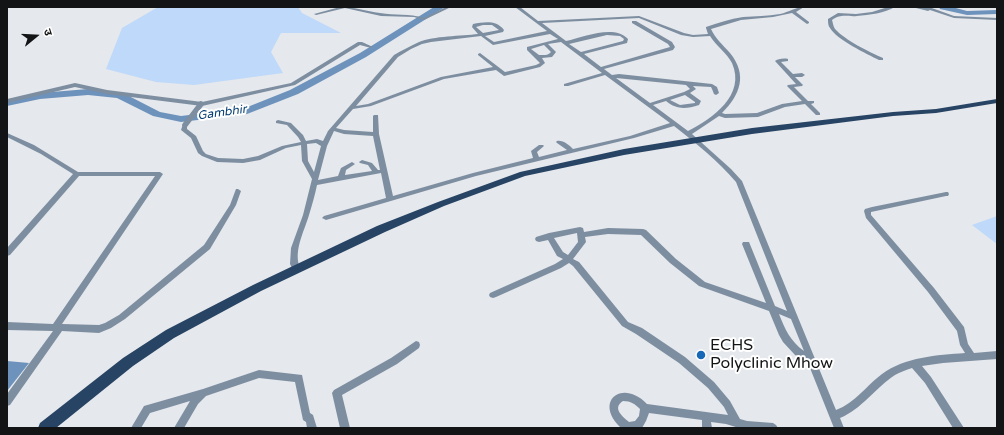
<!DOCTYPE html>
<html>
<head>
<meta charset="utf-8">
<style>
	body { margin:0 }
	#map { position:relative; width:1004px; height:435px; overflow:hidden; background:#e5e8ec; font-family:"Varela Round","Noto Sans Devanagari",sans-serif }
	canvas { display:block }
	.frame { position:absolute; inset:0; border:8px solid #131415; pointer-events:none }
	.north { position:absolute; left:16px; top:16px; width:40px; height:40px; -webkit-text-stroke:3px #fff; paint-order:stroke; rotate:72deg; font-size:11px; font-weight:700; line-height:16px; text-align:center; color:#131415 }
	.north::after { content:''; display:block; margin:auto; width:14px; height:18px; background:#131415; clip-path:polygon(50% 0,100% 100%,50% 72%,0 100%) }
</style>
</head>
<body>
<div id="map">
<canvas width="1004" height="435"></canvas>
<div class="frame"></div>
<div class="north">उ</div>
</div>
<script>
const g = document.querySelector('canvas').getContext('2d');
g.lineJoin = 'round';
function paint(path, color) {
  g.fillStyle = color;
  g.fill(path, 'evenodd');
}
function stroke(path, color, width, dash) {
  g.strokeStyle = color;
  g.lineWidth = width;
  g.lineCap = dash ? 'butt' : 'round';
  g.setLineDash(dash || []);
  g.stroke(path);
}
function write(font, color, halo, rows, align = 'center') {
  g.font = font + ' "Varela Round",sans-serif';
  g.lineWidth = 4;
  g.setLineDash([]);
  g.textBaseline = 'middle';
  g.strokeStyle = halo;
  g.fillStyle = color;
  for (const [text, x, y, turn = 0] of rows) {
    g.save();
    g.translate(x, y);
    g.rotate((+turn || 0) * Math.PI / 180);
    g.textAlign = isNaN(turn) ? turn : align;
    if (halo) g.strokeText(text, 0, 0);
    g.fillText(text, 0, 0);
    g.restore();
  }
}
paint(new Path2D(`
	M158,7H298L302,13L341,33H281L271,52L283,73L194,85L156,82L106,69L122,28Z
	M997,216V244L972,225Z`), '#bed9f9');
paint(new Path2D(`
	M7,361L29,363L7,391Z`), '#6d92bc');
paint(new Path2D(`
	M434,7H445L366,57L298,94L247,114L181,122L153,116L117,98L88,95L40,99L7,106V100L40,93L88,89L123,93L160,112L181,116L245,108L290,90L360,53Z
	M939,7H952L967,11L997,10V14L967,15L940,9Z`), '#6d92bc');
paint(new Path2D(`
	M340,7C354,7 366,11 380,13C395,16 409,13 424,18L446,7H451L424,20L414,17L381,16L345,8L316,15L314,14Z
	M515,7H520L538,21L639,16L684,33L693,35L708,34L706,28V27C718,23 730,19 743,17C755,16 768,16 780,14C789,12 796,7 804,7L796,12L809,22V23L807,24L792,13L773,17L741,20L711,29C715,38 723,45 730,53C748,75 740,95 722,113L725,114L757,113L782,104L802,101L787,86L788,85L796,84L775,61C777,59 784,58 788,59V61L781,62L793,74L802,73L805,75L802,77H795L803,85L802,86L794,87L808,101H814V103L811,104L820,113V115H816L805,104L785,107L758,117L725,118L719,116L692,134L731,169L742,181L836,410C855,403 867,385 882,374C905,357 937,355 965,353L960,345L957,331L928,292L866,218L864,211L865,209L872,207L946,192H948L949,194L948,196H946L871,212V215L934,288L964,327L968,344L974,353L997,351V359L943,363L922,366L931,377L964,428H953L925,383L912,368C906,370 900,372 895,375C875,388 862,409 840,418L844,428H834L808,363L795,355L783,342L779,335L769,311L699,286L670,263L641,235L608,234L585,237L586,242L573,259L579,262L628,322L642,328L685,357L714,382L730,401L740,419L747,421L773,423L776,425L778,428H739L726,424L711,422L712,428H702V420L649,413L646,421L642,428H621C593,402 622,378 647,404L728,415L724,407L708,388L679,363L636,334L622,326L573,266L569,263L561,268L496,297L493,298L490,297L489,295L490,293L555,264L563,259L557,256L548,240L539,242L536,241L535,239L536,237L549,233L580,227L583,228L584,232L608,228L643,229L646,230L676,259L705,282L766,303L742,244L743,242H749L775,306L787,311L736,182C718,161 696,143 674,126L634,138L476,176L326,220L322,218L324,216L386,198L381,173L317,185C315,195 312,205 309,215C304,232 292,253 301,270L300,272H294L290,264L291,248L303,215L312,179L302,161L301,145L286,148L260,160L243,163L217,162L202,156L198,153L191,138L181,130L183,124H187V129L196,136L203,151L206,154L218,158L243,159L258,156L282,146L301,142L298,137L287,125L276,123V121L278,120L291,123L303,135L306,141L317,139L323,141L328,131L394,55C402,50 411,46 419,42C433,36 462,36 478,34L472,27L473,24C485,22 496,20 504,30L503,32L485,36L494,42L547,31ZM639,18L681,35L693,37L710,36C716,46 727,53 732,63C746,95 713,118 688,131L653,105L666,101C677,110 686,109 699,105L701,101L690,93L696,89L693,86L711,87L712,89L714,94L716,95L719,93L717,87L712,84L619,74L612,75L604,69L673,50L675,47L672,42L636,21H632V23L668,44L670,47L601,67L584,54L627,43L628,39C614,24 584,37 566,41L542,23ZM483,25H492L499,30L483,33L476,27ZM550,34L558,39L527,47V50L540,63L536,65L505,72L480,53L478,54V55L493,67L441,77L368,104L356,106L398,57L411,49L422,44L431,42L481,36L493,45ZM607,35L620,36L624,39L623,41L581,52L569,44ZM561,42L602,73L564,84V86H568L605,75L670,123L630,136L573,149C569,145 563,140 557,141L556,142L557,143L567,150L539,157L537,152L544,146L543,145H539L531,151L533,158L473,173L393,196L379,134L378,115H374L373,116V132L344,130L336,128L353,109L371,106L444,79L496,70L504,76L540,67L545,63L542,58L552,57L556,52L548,44ZM544,45L551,52C548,56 544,55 539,55L531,49ZM616,78L686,85L690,89L684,92L650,103ZM685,95L695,102V103L680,105L670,100ZM334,131L344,134L373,136L380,170H378L372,163L362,160L359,162L360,163L368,165L372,171L345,175L346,170L355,164L352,162L341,168L338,176L318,180L327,146ZM316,143L321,146L314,172L308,161L307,144ZM577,233L578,242L568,255L563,252L554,238ZM779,314L791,319L804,351C790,341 785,329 779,314ZM623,401C631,401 635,404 640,409L639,416L635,421L629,422C622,416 612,408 623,401Z
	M888,7H895C885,13 869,15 857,16C847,17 842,13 832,20C833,23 833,26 835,29C845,40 869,52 883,58V60H879C867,54 837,40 830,28C828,26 828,22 828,19L838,13L856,14L872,12Z
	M912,7H929L954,16L997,18V20L954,18L930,10L928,11Z
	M358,42H362L373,47L371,48L360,45L295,85L202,106L107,94L75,87L7,103V99L75,83L107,90L202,102L291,83Z
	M7,133L34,145L78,172H160L163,174L62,324L99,325L105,323L119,315L204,245L230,205L236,189H238L241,191L236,205L210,249L125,319L111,328L99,333L62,331L10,405L7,406V394L53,331L7,330V322L53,324L155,176H79L10,255L7,256V248L73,174L41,154L7,137Z
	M416,341L419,342L420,345L419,348L397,364L342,395L350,428H340L332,393L334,390L391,358Z
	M259,370L302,375L310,413L313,415L317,428H307L306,422L303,420L295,382L259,378L206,396L198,404L184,428H174L190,401L150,413L141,428H131L144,406L203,389Z`), '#7e8ea1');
paint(new Path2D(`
	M997,99V103L936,113L893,116L752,134L624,155L525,176L444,206L385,232L261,291L174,338L133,366L56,428H38L40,423L123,358L166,330L253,285L377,226L438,202L520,172L624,149L752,128L893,112L936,109Z`), '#284464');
stroke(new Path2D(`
	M185,125L201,104`), '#7e8ea1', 5.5);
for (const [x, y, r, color] of [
	[701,355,5,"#1768b7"]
]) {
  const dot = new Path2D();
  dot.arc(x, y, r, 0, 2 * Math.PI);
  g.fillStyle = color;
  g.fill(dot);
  stroke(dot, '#fff', 1.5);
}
write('italic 12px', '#063e73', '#fff', [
	["Gambhir",222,113,-8]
]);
write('16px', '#131415', '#fff', [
	["ECHS",710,346],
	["Polyclinic Mhow",710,364]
], 'left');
</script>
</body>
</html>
